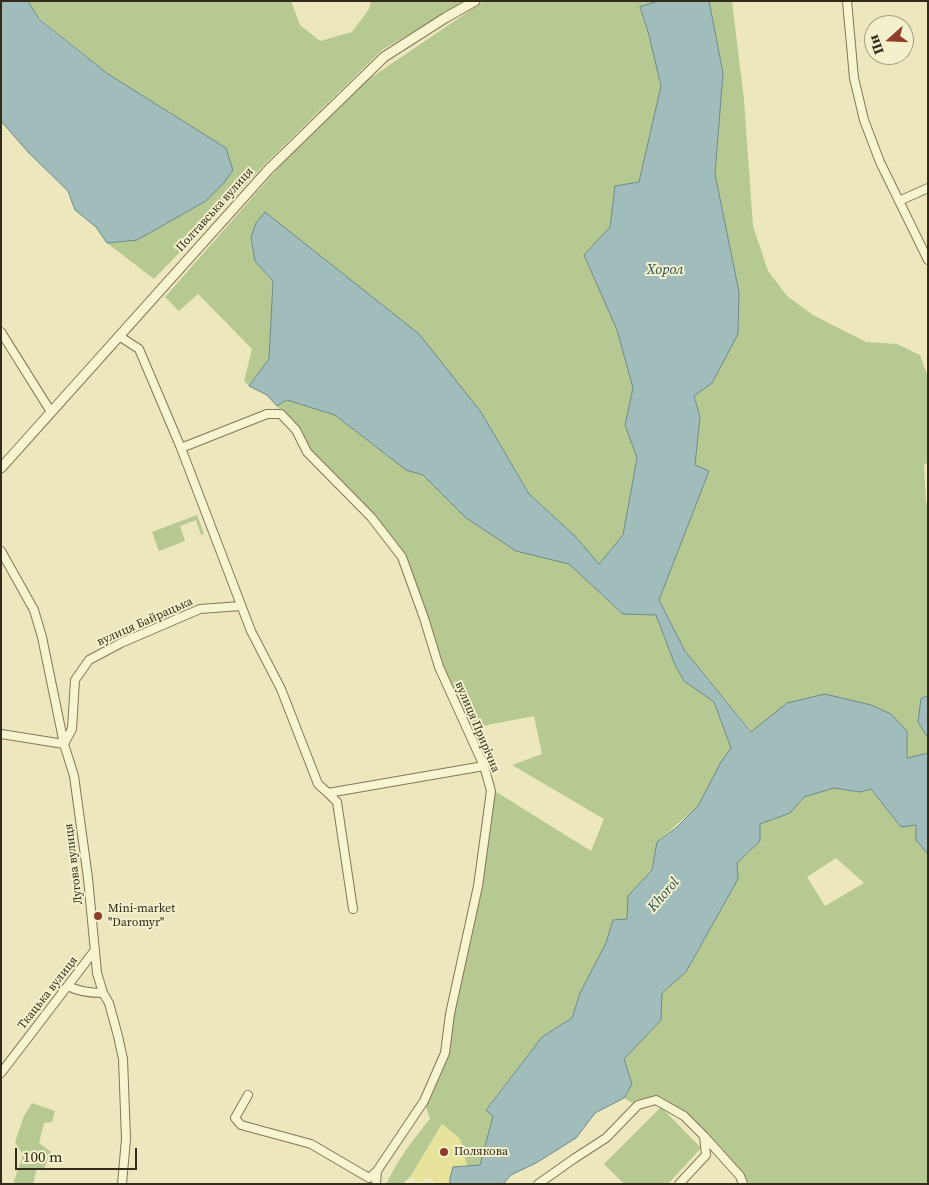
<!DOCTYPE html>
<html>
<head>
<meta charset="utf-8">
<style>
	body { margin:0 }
	#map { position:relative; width:929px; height:1185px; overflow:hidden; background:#ece7bd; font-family:"Source Serif 4",serif }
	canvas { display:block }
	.frame { position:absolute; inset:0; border:2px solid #332b1b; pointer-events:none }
	.north { position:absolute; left:864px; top:15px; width:50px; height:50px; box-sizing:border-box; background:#f3f0cc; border:1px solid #a6a185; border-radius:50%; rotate:250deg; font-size:14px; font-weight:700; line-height:20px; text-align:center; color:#332b1b }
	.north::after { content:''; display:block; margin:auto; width:18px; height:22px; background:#903e29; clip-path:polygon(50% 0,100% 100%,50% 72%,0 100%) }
	.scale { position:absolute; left:15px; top:1148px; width:122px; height:22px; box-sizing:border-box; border:2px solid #332b1b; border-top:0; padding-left:6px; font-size:15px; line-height:18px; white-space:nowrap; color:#332b1b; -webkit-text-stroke:4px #f3f0cc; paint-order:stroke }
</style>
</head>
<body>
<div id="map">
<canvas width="929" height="1185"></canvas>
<div class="frame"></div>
<div class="north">Пн</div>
<div class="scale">100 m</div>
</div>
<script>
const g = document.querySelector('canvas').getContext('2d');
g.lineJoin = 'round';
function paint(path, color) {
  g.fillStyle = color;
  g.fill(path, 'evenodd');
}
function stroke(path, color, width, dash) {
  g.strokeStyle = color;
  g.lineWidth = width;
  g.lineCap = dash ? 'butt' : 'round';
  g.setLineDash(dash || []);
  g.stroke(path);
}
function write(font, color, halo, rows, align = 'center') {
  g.font = font + ' "Source Serif 4",serif';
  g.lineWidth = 4;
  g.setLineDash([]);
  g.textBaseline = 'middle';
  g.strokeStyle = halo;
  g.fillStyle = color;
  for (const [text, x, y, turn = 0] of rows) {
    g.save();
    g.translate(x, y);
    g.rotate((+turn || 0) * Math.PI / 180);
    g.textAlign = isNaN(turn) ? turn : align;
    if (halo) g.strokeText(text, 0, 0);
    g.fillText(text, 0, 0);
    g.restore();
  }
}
paint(new Path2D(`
	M28,1H291L300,25L320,41L352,32L369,9L371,1H466L382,50L267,162L154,279L107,243L137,240L206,201L226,148L108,74L39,18Z
	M484,1H659L640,8L649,35L661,86L639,182L615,186L610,227L584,255L617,330L633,388L625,425L637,458L623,535L599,565L574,535L529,494L481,412L314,252L265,212L256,223L255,261L273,281L269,359L249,386L244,381L252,349L198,294L179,311L165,297L286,159L366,81Z
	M709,1H732L744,100L753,226L768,271L787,296L813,315L866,342L897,344L920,355L928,377V463L924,464L926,502L928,503V696L921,699L918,722L928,738V753L907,758L787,703L752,732L685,651L659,599L709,471L695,465L700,417L694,396L712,383L739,292L715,174L723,73Z
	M287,400L335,415L406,470L423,475L466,518L516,551L569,564L623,614L656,615L675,665L684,681L714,702L731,748L698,806L657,842L652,870L628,896L627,919L613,920L606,943L580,993L572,1018L542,1037L486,1109L493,1116L480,1165L467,1166L460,1139L442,1124L411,1176L403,1184H386C398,1160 413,1139 430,1119L424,1101L445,1053L478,886L491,791L498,793L591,851L604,819L512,765L542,754L534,716L467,729L439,667L402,557L371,517L307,452L277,406Z
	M197,515L204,534L201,535L196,520L180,526L185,541L159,551L152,532Z
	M834,788L860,792L871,789L901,827L916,825L917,840L928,854V1184H743L684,1116L656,1100L634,1104L624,1098L632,1083L624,1059L661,1020L662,993L686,972L738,879L737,863L760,841V824L790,813L804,797ZM836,858L864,883L825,906L807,877Z
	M32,1103L55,1111L52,1122L44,1123L39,1143L51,1152L43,1171L37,1168L33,1184H13L23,1155L15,1142L24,1116Z
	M661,1107L701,1148L668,1184H624L604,1164Z`), '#b7c992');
paint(new Path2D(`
	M442,1124L460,1139L467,1166L453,1168L450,1178V1184H436L427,1177L419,1183L411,1176Z`), '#e7e39a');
const water = new Path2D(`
	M1,1H28L39,19L108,74L226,148L233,170L224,183L206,201L137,240L107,243L96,227L75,210L68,191L29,153L1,121Z
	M659,1H709L723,73L715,174L739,292L738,334L712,383L694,396L700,417L695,465L709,471L659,600L685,651L751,732L787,703L825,694L871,705L891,714L907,731V758L928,753V854L916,840V825L901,827L871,789L860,792L834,788L804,797L790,813L760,824V841L737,863L738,879L686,972L662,993L661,1020L624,1059L632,1084L624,1098L595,1113L576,1138L536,1163L511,1175L503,1184H450V1178L453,1167L480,1165L493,1116L486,1110L542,1037L572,1018L580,993L606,943L613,920L627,919L628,896L652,870L657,842L677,827L698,806L721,762L731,748L714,702L684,681L675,665L656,615L623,614L569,564L516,551L466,518L423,475L406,470L335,415L287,400L277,406L267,395L249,386L269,359L273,281L255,261L251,237L256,223L265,212L419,334L481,412L529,494L574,535L599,564L623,535L637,458L625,425L633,388L617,330L584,255L610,227L615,186L639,182L661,86L649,35L640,7Z
	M928,696V738L918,722L921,699Z`);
paint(water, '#a1bdbb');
stroke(water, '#698a89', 1);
const minor = new Path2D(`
	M847,1L854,78L864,120L880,162L928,260
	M899,201L928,188
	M1,332L51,412
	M119,336L139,349L181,448L251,631L281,689L318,784L328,793L484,766
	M181,448L267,414H281L296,430L307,452L371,517L402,557L424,618L439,667L484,766L491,791L478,886L450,1014L445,1053L424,1101L377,1171L376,1184
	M1,551L34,610L42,637L64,744L74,776L88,878L97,973L103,993L109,1003L118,1036L123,1059L126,1139L122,1184
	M1,734L64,744L72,729L75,680L89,660L121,643L200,609L241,606
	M328,793L337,802L353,909
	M68,986C79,992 90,993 103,993
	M1,1073L95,950
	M248,1095L235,1118L241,1125L311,1144L369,1178L377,1171
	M704,1136L740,1176L743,1184
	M538,1184L575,1158L606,1138L638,1105L656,1100L684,1116L704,1136L706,1155L679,1184`);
const tertiary = new Path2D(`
	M1,468L269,169L384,57L445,18L475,1`);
stroke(minor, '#837757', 10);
stroke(tertiary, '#837757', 11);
stroke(minor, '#f7f4d0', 8);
stroke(tertiary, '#f7f4d0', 9);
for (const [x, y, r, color] of [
	[98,916,5,"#903e29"],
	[444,1152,5,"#903e29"]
]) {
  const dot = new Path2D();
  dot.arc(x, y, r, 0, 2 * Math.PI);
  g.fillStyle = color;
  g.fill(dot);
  stroke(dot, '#f3f0cc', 2);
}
write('12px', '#332b1b', '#f3f0cc', [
	["Полтавська вулиця",215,210,-48],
	["вулиця Байрацька",145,622,-24],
	["вулиця Прирічна",477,727,67],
	["Лугова вулиця",74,864,-97],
	["Ткацька вулиця",48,993,-52]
]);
write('12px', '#332b1b', '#f3f0cc', [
	["Mini-market",108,909],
	["\"Daromyr\"",108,923],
	["Полякова",454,1152]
], 'left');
write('italic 14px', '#2b4c52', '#f3f0cc', [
	["Хорол",665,270],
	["Khorol",664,895,-49]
]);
</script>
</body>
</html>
